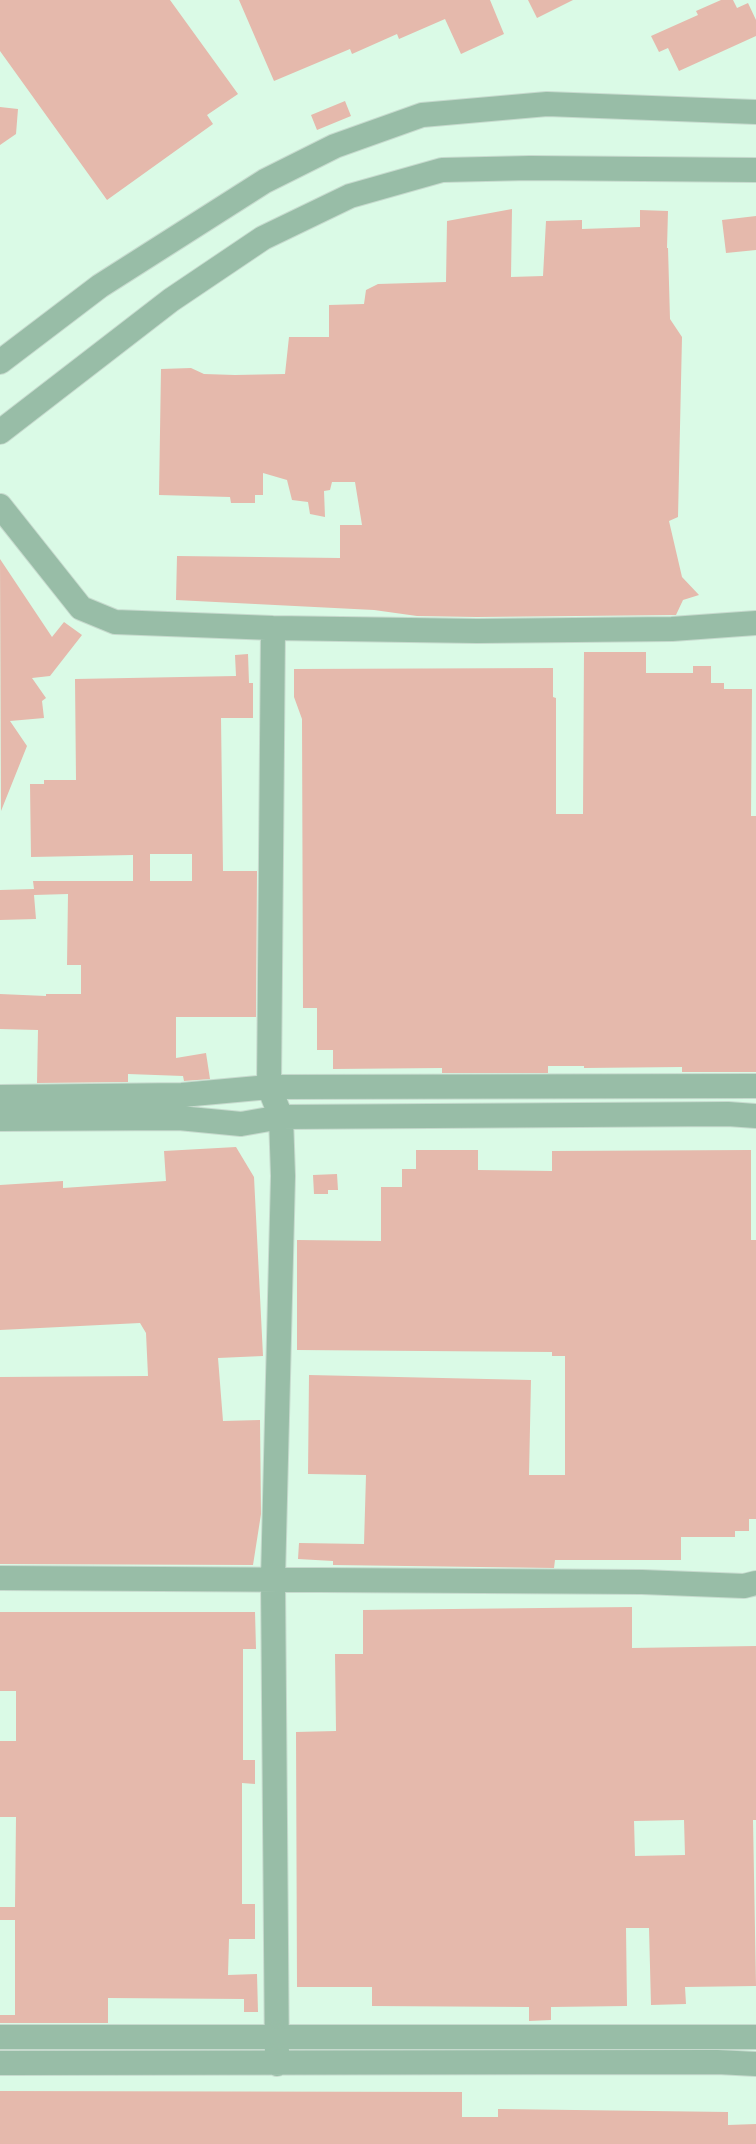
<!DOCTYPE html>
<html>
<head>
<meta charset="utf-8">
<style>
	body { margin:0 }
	canvas { display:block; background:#ebfff2 }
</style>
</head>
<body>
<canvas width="756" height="2144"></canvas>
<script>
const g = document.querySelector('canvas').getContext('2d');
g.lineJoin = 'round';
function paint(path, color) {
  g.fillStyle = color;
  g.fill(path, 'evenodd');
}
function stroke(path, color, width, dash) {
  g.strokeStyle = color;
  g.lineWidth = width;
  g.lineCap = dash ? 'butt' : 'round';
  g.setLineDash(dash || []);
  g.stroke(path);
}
paint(new Path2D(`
	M0,0H756V2144H0Z`), '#dafae6');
paint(new Path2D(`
	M0,0H170L238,94L207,115L213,124L107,200L0,51Z
	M239,0H490L504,34L461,54L445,19L399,39L397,34L352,54L350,49L274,81Z
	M528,0H573L537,18Z
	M721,0H733L737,8L748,3L756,20V36L679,71L668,48L659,52L651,36L698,15L696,11Z
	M345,101L351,116L317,130L311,115Z
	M0,107L18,109L16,134L0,145Z
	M512,209L511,277L543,276L546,221L582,220V229L640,227V210L668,211L667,248H668L670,319L682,337L678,517L669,521L682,577L699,595L683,600L676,615L477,617L417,616L374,610L176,600L177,556L340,558V525H362L355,482H332L330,490L324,491L325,517L310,514L308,502L292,500L287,480L263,473V495H255V503H231L230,497L159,495L161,369L191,368L204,374L235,375L285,374L289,337H329V305L364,304L366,290L378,284L446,282L447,221Z
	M756,216V250L726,253L722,220Z
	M0,559L52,637L64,622L82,635L50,676L32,678L46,698L42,701L44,718L10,721L27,746L1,811Z
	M584,652H646V673H693V666H711V683H724V689H752L751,816H756V1072H682V1067L584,1068V1066H548V1073H442V1068L333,1069V1050H317V1008H303L302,719L294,697V669L553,668V697L556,698V814H583Z
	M248,654L249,683H253V718H221L223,871H257L256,1017H176V1058L206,1053L210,1079L184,1081L183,1076L128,1074V1082L37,1083L38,1030L0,1029V994L46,996V994H81V965H67L68,894L34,895L36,919L0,920V890L34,889L33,881H133V855L31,857L30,784H44V780H76L75,679L236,676L235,655ZM150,854H192V881H150Z
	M236,1147L254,1177L263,1356L218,1358L223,1421L260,1420L261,1514L253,1565L0,1564V1377L148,1376L146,1333L140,1323L0,1330V1185L63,1181V1188L166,1181L164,1151Z
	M416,1150H478V1170L552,1171V1151L751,1150V1240H756V1519H749V1531H735V1537H681V1560H555L554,1568L333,1565V1561L298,1559L299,1543L364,1544L366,1475L308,1474L309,1375L531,1380L529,1475H565V1356H552V1352L297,1350V1240L381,1241V1187H402V1169H416Z
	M337,1174L338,1190H328V1194H314L313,1175Z
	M632,1607V1648L756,1646V1820H753L756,1986L685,1987L686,2004L651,2005L649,1928H626L627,2006L551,2007V2020L529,2021V2007L372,2006V1987H297L296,1732L336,1731L335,1654H363V1610ZM684,1820L685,1855L635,1856L634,1821Z
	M0,1612H255L256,1649H243V1760H255V1784L242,1783V1904H255V1939H229L228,1975L257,1974L258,2012H244V1999L108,1998V2023H0V2015H15V1920H0V1907H15L16,1817H0V1741H16V1691H0Z
	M0,2091L462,2092V2117H498V2109L728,2112V2125L756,2124V2144H0Z`), '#e5b9ac');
const minor = new Path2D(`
	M0,362L100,286L265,181L335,146L422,115L547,104L756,112
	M0,432L171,300L263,238L350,196L442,170L530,168L756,170
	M0,506L81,608L115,622L273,628L477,631L672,629L756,623
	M273,628L269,1087L281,1117L283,1176L273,1579L277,2064
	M0,1097L182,1095L269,1087L756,1086
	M0,1119L179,1118L241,1124L281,1117L728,1114L756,1116
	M0,1578L642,1582L744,1586L756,1583
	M0,2037H756
	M0,2063L717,2062L756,2064`);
stroke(minor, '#c7dace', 26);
stroke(minor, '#98bda7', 24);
</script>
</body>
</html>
